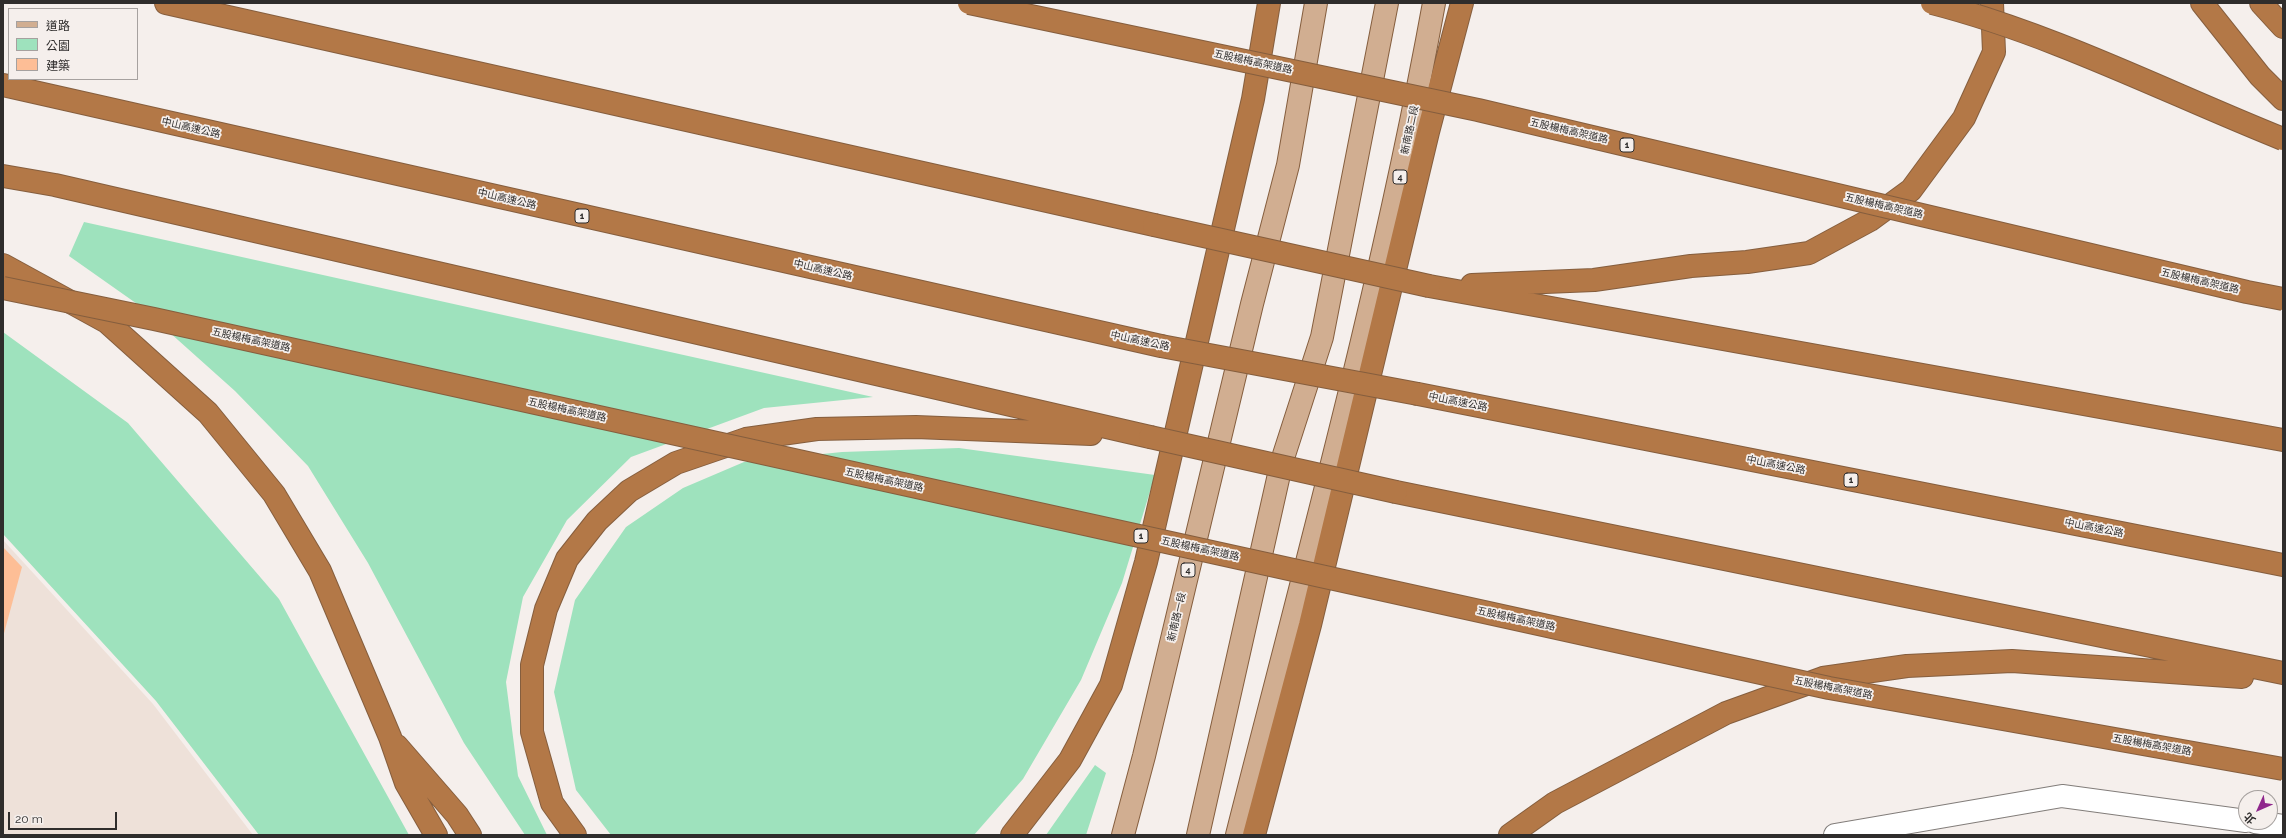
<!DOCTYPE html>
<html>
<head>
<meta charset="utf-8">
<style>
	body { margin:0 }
	#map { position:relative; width:2286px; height:838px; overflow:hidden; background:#f5efec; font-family:Raleway,"Noto Sans TC",sans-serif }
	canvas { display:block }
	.frame { position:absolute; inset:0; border:4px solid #2f2d2c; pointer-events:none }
	.legend { position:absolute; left:8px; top:8px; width:130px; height:72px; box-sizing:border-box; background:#f5efec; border:1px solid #a6a19f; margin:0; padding:5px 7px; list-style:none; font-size:12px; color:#2f2d2c }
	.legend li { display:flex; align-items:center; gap:8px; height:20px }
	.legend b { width:20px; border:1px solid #a6a19f }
	.north { position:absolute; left:2238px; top:790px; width:40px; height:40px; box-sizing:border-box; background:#f5efec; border:1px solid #a6a19f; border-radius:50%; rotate:225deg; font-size:11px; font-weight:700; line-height:16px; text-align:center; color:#2f2d2c }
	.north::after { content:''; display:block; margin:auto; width:14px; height:18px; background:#8f278c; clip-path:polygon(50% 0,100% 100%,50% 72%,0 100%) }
	.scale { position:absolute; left:8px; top:812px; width:109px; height:18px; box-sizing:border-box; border:2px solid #2f2d2c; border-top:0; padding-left:5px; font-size:12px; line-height:14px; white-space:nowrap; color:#2f2d2c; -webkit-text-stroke:3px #f5efec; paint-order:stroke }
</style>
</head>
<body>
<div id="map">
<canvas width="2286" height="838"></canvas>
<div class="frame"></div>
<ul class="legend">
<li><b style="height:5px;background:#d1ae91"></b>道路</li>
<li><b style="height:11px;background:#9ee2bd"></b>公園</li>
<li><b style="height:11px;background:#fdbe96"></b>建築</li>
</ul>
<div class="north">北</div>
<div class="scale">20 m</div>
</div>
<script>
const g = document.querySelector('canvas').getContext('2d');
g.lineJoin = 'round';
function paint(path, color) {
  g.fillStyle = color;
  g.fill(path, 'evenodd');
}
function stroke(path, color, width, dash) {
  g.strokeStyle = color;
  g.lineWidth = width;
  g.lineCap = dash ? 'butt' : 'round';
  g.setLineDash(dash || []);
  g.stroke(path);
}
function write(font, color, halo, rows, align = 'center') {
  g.font = font + ' Raleway,"Noto Sans TC",sans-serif';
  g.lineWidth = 3.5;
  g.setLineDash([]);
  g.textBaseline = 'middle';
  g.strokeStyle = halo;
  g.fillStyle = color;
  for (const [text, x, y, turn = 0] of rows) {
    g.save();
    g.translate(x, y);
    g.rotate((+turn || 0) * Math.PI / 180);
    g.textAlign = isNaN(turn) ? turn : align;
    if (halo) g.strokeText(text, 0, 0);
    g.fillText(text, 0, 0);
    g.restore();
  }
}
paint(new Path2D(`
	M3,540L153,704L253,835H3Z`), '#eee1d9');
paint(new Path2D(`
	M84,222L873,397L764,408L631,457L567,520L523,597L506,682L518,776L547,835H525L464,743L368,563L308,466L235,391L140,306L69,256Z
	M3,332L128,423L279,599L409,835H259L156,701L3,534Z
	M959,448L1155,475L1122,583L1081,680L1023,779L974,835H611L576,790L554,692L575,600L626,527L683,488L744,462L842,452Z
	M1095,765L1106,773L1086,835H1046Z`), '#9ee2bd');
paint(new Path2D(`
	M3,547L22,567L3,637Z`), '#fdbe96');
const minor = new Path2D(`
	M2255,822L2283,826
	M1835,835L2062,796L2246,821`);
const major = new Path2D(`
	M1123,835L1144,756L1252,304L1288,165L1316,3
	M1198,835L1282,461L1322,337L1387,3
	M1237,835C1307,559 1383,284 1434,3`);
const highway = new Path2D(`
	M166,3L1154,225
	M2202,3L2260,76L2283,99
	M2261,3L2283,27
	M3,85L1161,346
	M3,176L55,185L1150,437
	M3,265L107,322L208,413L274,494L320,571L390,737L406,783L436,835
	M1472,285L1594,280L1691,266L1747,262L1809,253L1870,220L1911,190L1964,118L1994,52L1992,3
	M1429,286L2283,440
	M1418,394L2283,565
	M1396,492L2283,673
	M397,746L457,815L470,835
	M575,835L552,803L532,732V665L546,609L567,559L597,521L629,491L676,463L746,439L817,429L916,427L1091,434
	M1012,835L1070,760L1111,685L1146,562L1253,99L1269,3
	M1254,835L1310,625L1428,132L1462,3
	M1510,835L1555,803L1726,713L1823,678L1907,666L2012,661L2242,677`);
stroke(minor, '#827d7a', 24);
stroke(major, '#855e3e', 24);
stroke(highway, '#855e3e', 24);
stroke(minor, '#fff', 22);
stroke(major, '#d1ae91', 22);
stroke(highway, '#b37847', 22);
const highwayBridge = new Path2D(`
	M969,3L1478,110L2247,292L2283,299
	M1932,3C2053,34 2168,93 2283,139
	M1154,225L1429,286
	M3,288L154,319L1829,688L2283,769
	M1161,346L1418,394
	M1150,437L1396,492`);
stroke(highwayBridge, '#855e3e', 24, []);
stroke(highwayBridge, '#b37847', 22);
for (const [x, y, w] of [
	[1627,145,14],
	[1400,177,14],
	[582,216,14],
	[1851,480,14],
	[1141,536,14],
	[1188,570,14]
]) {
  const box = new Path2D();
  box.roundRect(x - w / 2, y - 7, w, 14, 3);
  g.fillStyle = '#f5efec';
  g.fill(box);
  stroke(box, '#2f2d2c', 1);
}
write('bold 9px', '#2f2d2c', null, [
	["1",1627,145],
	["4",1400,177],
	["1",582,216],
	["1",1851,480],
	["1",1141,536],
	["4",1188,570]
]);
write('10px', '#2f2d2c', '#f5efec', [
	["五股楊梅高架道路",1253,62,12],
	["中山高速公路",191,128,13],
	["新南路二段",1410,130,-78],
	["五股楊梅高架道路",1569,131,13],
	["中山高速公路",507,199,13],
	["五股楊梅高架道路",1884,206,13],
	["中山高速公路",823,270,13],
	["五股楊梅高架道路",2200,281,13],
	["五股楊梅高架道路",251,340,12],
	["中山高速公路",1140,341,12],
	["中山高速公路",1458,402,11],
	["五股楊梅高架道路",567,410,12],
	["中山高速公路",1776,465,11],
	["五股楊梅高架道路",884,480,12],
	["中山高速公路",2094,528,11],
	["五股楊梅高架道路",1200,549,12],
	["新南路一段",1177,617,-77],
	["五股楊梅高架道路",1516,619,12],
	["五股楊梅高架道路",1833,688,11],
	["五股楊梅高架道路",2152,745,10]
]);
</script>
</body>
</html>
